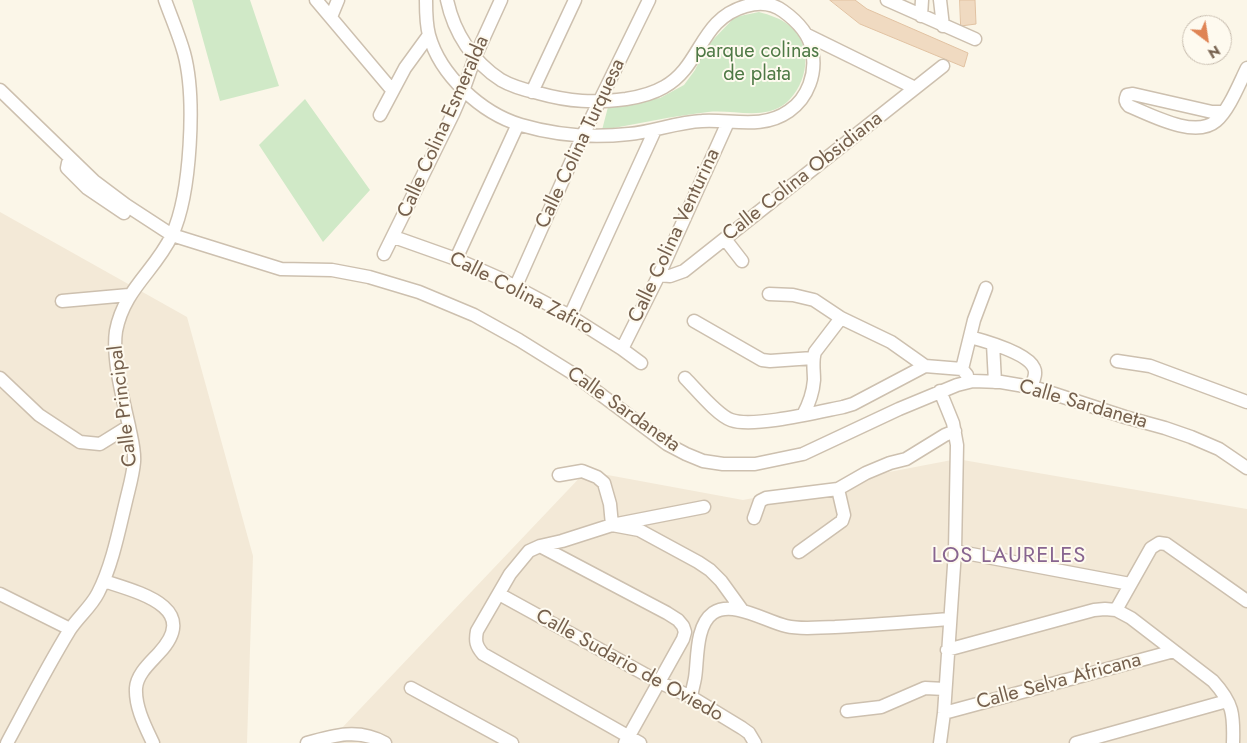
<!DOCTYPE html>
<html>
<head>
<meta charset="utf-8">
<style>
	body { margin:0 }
	#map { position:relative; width:1247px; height:743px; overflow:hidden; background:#fbf6e8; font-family:Jost,sans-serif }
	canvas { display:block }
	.north { position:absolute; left:1182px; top:15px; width:50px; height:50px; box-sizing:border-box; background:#fefaef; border:1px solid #c7bcae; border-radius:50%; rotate:149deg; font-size:14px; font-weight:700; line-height:20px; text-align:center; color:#75604d }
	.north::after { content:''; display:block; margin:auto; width:18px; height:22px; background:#df8454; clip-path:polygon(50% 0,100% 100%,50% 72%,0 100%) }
</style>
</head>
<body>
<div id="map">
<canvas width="1247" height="743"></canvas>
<div class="north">N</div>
</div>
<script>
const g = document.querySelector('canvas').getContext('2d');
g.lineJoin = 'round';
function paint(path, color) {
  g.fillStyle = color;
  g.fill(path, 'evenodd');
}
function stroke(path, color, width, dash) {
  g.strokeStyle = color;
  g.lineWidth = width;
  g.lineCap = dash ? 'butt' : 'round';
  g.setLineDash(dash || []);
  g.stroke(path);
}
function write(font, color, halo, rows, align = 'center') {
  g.font = font + ' Jost,sans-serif';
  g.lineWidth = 4;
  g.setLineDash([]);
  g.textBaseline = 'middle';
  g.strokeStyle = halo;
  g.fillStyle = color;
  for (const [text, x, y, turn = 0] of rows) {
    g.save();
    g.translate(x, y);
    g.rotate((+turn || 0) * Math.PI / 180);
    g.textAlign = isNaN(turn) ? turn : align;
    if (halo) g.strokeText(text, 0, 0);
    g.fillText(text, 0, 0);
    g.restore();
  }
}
paint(new Path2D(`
	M0,212L187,317L253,556L247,743H0Z
	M957,459L1247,509V743H338L340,730L586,471L743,500Z`), '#f3e9d7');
paint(new Path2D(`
	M192,0H250L279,86L220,101Z
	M759,12C770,15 780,18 790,26C814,46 808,84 786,103C764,121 733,109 708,112C673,116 637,124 602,130L608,107L660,98L684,85L695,70L706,47L735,17Z
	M305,99L370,190L323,242L259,145Z`), '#d0e9c7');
const building = new Path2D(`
	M830,0H855L867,9L968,53L964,67L860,24Z
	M960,0H975L976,24L961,26Z`);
paint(building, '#f0dac1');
stroke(building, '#e1c2a2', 1);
const minor = new Path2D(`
	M316,0L392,90
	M426,0C426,11 426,24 429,35C440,75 481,113 521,125C555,135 594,138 629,134C653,132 677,122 702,121C731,119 762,130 789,111C808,98 817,73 812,50C809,33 797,21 783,11C772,3 759,2 746,6C699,19 702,66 664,87C652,94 639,97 626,99C594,103 570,102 538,93C525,90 513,87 501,80C473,62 454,33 447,0
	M887,0L975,39
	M940,0L943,26
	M921,16L922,0
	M331,17L338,0
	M807,35L915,88
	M0,90L94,181L126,205L172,235L281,269L332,270L369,277L419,292L474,315L519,340L572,373L667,444L686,454L703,461L723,464H755L803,454L899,409L957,385L973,381L1001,382L1036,388L1125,417L1165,428L1191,437L1219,449L1247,468
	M532,92L575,0
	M1223,112H1212L1133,94L1127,95C1125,100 1125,102 1129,106C1151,115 1195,139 1216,121C1229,110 1239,84 1247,68
	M380,115L405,68L429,35
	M71,160L68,163L67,168L87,188L124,213
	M394,237L456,259L499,278L570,316L622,349L641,363
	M725,239L742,261
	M384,254L453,114L463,91L475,57L501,0
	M456,259L518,124
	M659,275L670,276L684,271L943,66
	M515,288L583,135L649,0
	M769,294L793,295L814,300L841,318L891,342L925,366
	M62,301L129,295
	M570,316L655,130
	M694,321L762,360L770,361L813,358
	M970,337C985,341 1028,353 1034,368C1037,374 1033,381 1031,387
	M993,344L995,382
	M622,349L659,275L728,122
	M1117,361L1150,366L1247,402
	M967,375L962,369L974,320L986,288
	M0,378L39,415L80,442L100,444L129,426
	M685,378C696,389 717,415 731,420C753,428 818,412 843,407L853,404L925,366L962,369
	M803,415C809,404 813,393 814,380C814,370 812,361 815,352L841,318
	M559,475L582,471L597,477L604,483L610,504L612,525L639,530L698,562L710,570L721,581L742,610
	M754,518L760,501L766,498L838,489L866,473L890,463L906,459L945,435L955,431
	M540,546L667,613L678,620L683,626L685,632L683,639L625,743
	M955,551L1130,584
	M799,552L842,521L844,515L838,489
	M104,581C137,592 202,607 159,653C150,663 137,674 136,688C135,707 145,726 153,743
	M0,594L70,629
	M499,594L659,682L691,697L742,728L749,733L755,743
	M1116,610L1151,548L1159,543L1166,544L1247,601
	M947,650L1094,610L1105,609L1116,610L1131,618L1213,681C1233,703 1234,714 1233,743
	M411,688L512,743
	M691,697C692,690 694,684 695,678C698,660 695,626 713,613C733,600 765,621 786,626C802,630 819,627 835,627C873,625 911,622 949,619
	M847,711L881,707L925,688L945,689
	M944,713L1174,651
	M7,743C27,706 47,667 69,631C78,617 91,607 98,593C112,566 119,530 126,501C129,488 133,475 134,462C135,450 131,437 129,426C123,399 112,358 116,331C124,289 155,271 172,235C191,194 196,97 184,53C179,35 171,17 165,0
	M307,743C334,735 359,728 385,743
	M640,743L483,654C476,646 475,641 477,631L510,574L529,551L540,546L562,541L612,525L704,507
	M940,743L944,713L955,551L957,445L953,423L940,391
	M1076,743L1227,701`);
stroke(minor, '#cdc0af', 15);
stroke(minor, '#fff', 12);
write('20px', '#4e7945', '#fefaef', [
	["parque colinas",757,52],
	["de plata",757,75]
]);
write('20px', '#75604d', '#fefaef', [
	["Calle Colina Esmeralda",444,127,-66],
	["Calle Colina Turquesa",581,144,-65],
	["Calle Colina Obsidiana",803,177,-38],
	["Calle Colina Venturina",675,236,-65],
	["Calle Colina Zafiro",521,294,27],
	["Calle Sardaneta",1083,405,16],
	["Calle Principal",124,406,-97],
	["Calle Sardaneta",623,410,35],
	["Calle Sudario de Oviedo",629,666,29],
	["Calle Selva Africana",1059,682,-15]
]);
g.letterSpacing = '1px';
write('22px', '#886590', '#fefaef', [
	["LOS LAURELES",1009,557]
]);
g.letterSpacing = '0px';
</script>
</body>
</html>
